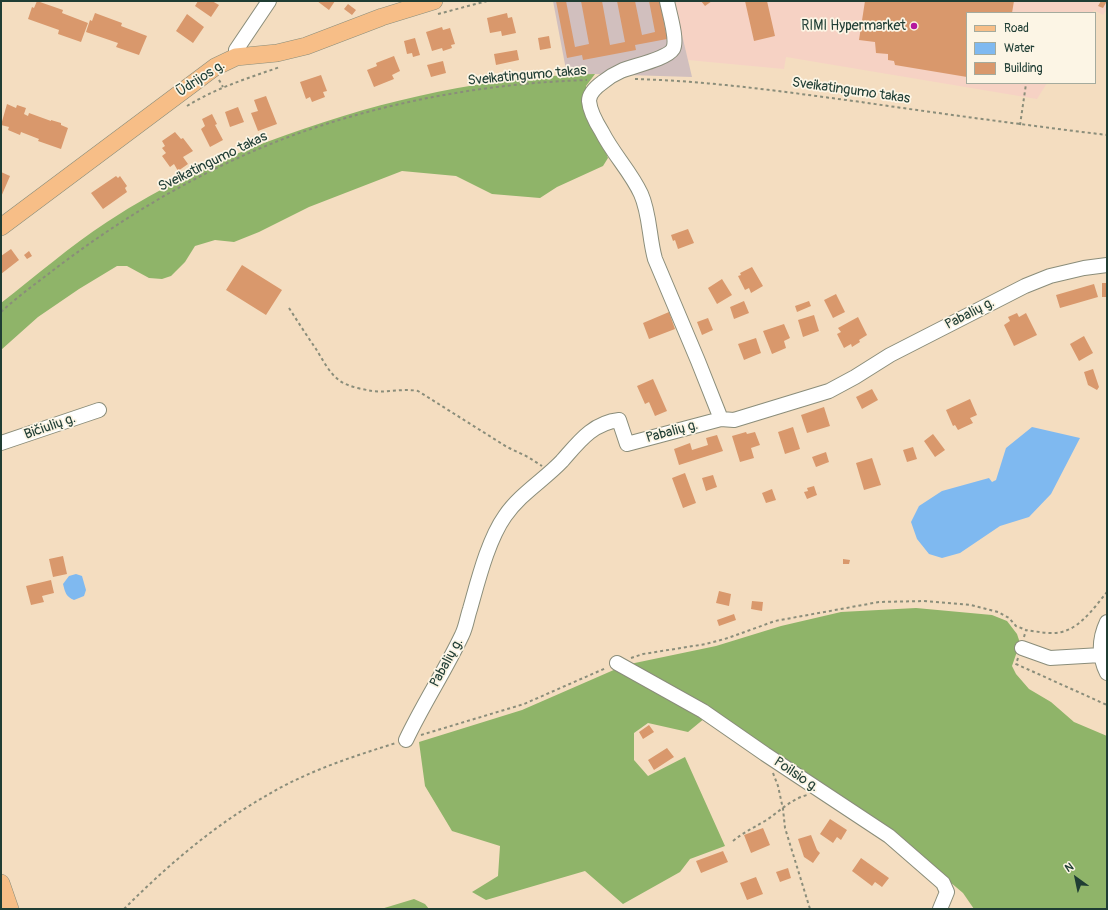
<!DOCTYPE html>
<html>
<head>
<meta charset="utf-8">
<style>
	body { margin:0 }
	#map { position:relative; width:1108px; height:910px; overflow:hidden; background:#f4ddc0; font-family:Pangolin,sans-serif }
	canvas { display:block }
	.frame { position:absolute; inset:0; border:2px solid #1f3d34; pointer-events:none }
	.legend { position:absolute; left:966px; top:12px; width:130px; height:72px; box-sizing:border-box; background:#fcf5e5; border:1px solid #a4ab9e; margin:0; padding:5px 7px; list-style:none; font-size:12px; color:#1f3d34 }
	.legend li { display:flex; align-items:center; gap:8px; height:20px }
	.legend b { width:20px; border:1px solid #a4ab9e }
	.north { position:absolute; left:1056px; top:858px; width:40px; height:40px; -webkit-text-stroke:3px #fcf5e5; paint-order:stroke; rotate:327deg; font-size:11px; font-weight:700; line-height:16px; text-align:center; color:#1f3d34 }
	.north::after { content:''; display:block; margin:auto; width:14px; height:18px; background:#1f3d34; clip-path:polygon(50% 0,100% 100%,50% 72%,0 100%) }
</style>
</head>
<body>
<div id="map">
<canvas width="1108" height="910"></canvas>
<div class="frame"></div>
<ul class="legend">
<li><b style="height:5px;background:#f7be87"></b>Road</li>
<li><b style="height:11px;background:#7fb9f0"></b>Water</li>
<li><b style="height:11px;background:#d9986c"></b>Building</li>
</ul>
<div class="north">N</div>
</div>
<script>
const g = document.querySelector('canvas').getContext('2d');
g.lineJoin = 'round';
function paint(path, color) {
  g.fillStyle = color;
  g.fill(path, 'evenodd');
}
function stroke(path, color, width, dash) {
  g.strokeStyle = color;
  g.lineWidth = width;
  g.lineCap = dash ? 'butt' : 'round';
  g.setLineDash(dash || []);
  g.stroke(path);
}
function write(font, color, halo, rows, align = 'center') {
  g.font = font + ' Pangolin,sans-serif';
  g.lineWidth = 3.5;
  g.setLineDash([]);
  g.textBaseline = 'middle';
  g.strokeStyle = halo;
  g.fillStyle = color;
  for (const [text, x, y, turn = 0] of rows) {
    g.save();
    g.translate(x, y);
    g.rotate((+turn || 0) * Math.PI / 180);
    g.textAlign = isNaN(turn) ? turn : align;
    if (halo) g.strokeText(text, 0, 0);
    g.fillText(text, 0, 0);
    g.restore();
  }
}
paint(new Path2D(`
	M674,1H1107V9L1103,15L1094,10L1092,13H967V83H1047L1037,99L786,57L784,69L688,60Z`), '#f6d2c4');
paint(new Path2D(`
	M553,1H674L692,77L595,74L567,75Z`), '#d1bfbe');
paint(new Path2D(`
	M595,74L586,86V100L608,158L603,166L557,187L540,198L492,194L456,176L402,171L309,207L259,232L234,242L215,240L195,246L185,262L171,276L162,279L149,278L127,266H117L79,289L38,317L1,350V303C36,276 70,246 107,222C163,185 223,157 286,135C386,99 489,76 595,74Z
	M916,608L992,615L1007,621L1017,634L1020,643L1012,666L1016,674L1029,689L1051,702L1074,722L1107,736V909H974L963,893L897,837L630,664L716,646L781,626L841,612Z
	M616,669L705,718L688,732L648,723L634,733V760L648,776L685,757L725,846L690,859L680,872L623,904L585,871L486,900L472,892L498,876L500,846L452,831L425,786L419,742L522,710Z
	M414,899L425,904L429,909H381Z`), '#8fb469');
paint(new Path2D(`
	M1032,427L1080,438L1051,494L1029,517L1000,526L960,553L942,558L929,554L917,539L911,522L919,506L942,491L989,478L992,482L996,480L1006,448Z
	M76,574L82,576L86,590L84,596L74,600C66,597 65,592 63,584L69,576Z`), '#7fb9f0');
paint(new Path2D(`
	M37,1L63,10L62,13L88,23L81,42L58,34L59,30L28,19L32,7L34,8Z
	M198,1H212L219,5L211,17L195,6Z
	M317,1H335L329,10Z
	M556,1H566L575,47L589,44L581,1H602L610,45L625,42L617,1H635L642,35L655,32L649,1H660L667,39L635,45L636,50L583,60L582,55L567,58Z
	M701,1H712L705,6Z
	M745,1H767L775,36L754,41Z
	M865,1H1014L1012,13H967V77L895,65L894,61L888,60V54L876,53L875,42L859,40Z
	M1101,1H1107L1103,8L1098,6Z
	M348,4L356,10L352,15L344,9Z
	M95,13L122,23L121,26L147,36L139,55L116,47L118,43L86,32L90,20L92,21Z
	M507,13L508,18L512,17L516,33L502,36L501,31L490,33L487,18Z
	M187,14L204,27L193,43L176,31Z
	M442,27L443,30L450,28L455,44L451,45L452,48L443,51L442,48L432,51L426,32Z
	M549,36L551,48L540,50L538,38Z
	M415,38L420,55L413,57L412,53L407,54L404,41Z
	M517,50L519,60L496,65L494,54Z
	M394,56L400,71L392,75L394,79L374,87L367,70L377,66L376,63Z
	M443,61L446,73L431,77L427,65Z
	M321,75L327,91L323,92L325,97L312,102L310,97L306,99L300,82Z
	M266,96L277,124L258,131L251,113L258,111L254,100Z
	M7,104L16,108L17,105L26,108L24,114L28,116L29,113L51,121V120L61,123V125L68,128L61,149L38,141L39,139L21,132L20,135L8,130L9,127L1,125Z
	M238,107L244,122L230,127L225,112Z
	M212,114L217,124L215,125L223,140L210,147L201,129L205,126L202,119Z
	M175,132L181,139L183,138L193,151L183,157L188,164L178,171L174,164L170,167L162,156L166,153L162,148L165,146L162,141Z
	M1,172L10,176L1,197Z
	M116,176L118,178L120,176L127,186L125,188L127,192L103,209L91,193Z
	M688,229L694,243L678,249L675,240L673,241L671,235Z
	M11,249L19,260L1,274V256Z
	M29,251L32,256L27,259L24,255Z
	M242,265L282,290L266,315L226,290Z
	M752,267L763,286L751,293L749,288L745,290L738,276L741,275L740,273Z
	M722,279L732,295L717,304L708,288Z
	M1102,283H1107V297H1102Z
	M1094,284L1098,297L1060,308L1056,295Z
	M836,294L845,312L833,318L824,300Z
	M744,301L749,313L734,319L730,307Z
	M809,301L811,306L797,312L795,306Z
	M669,312L675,329L649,339L643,323Z
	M1017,313L1019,317L1026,313L1037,335L1014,346L1004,325L1010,321L1008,317Z
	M814,315L819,331L803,337L798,320Z
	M858,317L867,335L859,340L860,342L852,347L851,344L844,348L837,334L841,332L838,328Z
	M708,318L713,330L702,335L697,322Z
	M784,324L790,338L784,341L786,348L772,354L763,331Z
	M1084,336L1093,353L1079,361L1070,344Z
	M756,338L761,353L744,360L738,344Z
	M1093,369L1099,387L1097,390L1088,385L1084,372Z
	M653,379L667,411L655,416L649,402L645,404L637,386Z
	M872,389L878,400L862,409L856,397Z
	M970,399L977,415L970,418L973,423L958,430L955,425L953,426L946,410Z
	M824,407L830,426L807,433L801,415Z
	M793,427L800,449L785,454L778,432Z
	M746,432L747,434L755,432L760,445L751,448L754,458L740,462L732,436Z
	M933,434L945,450L935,457L924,441Z
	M717,435L723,451L679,465L674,449L690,443L692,450L708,445L706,438Z
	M913,447L917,459L907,462L903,450Z
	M826,452L829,462L816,467L812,457Z
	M872,458L881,485L864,490L856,463Z
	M685,473L696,503L683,508L672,478Z
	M713,475L717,487L706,491L702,478Z
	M814,486L817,495L807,499L804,492L808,491L807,488Z
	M772,489L776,500L766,503L762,493Z
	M63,556L67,574L53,577L49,559Z
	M843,559L850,560L849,564H843Z
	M51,580L54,593L42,596L44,602L31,605L26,586Z
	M719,591L731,594L729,606L716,603Z
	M752,601L763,602L762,611L751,609Z
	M734,614L736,620L719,626L717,620Z
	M649,725L654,732L643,739L639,732Z
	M667,748L674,757L654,770L648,760Z
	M830,819L847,830L841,840L837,837L833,843L820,834Z
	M763,828L770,845L751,853L744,835Z
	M811,835L817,850L820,853L813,863L804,857L798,839Z
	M723,851L728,862L701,873L696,861Z
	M861,858L889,878L882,887L875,882L872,886L852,871Z
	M788,868L791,878L780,882L776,872Z
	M756,877L763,894L747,900L740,883Z`), '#d9986c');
const minor = new Path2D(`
	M667,1C669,12 678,40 673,49C667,59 632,66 621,71C614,74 608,78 603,82C596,87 589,93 589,101C590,112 597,124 602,132C613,154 631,172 641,194C650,214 649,238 655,259L698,361L721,419
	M236,57V50L269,1
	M1,443L99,410
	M1107,622C1099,639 1098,655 1107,673
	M1022,648L1050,658L1101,655
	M617,663L703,711L765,754L889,836L943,883L947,892L940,909
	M406,740C423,704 445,671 462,635C466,627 467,618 470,609C478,581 488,540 505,516C520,494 544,480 562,461C578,443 592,423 619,420L627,444L721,419L734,420L829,391L855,377L890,355L1025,286L1050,276L1084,268L1107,265`);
const major = new Path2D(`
	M1,227L215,67L236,57L277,53L306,46L382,17L434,1
	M1,883L10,909`);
stroke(minor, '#8a8d7a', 16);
stroke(major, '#8a8d7a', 18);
stroke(new Path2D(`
	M438,14L487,1
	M635,79C711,81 786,92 861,102C943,114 1025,125 1107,135
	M219,80L223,87
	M187,106C216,88 248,78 280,67
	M1020,125L1026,84
	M289,308C298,322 307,336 316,349C323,360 329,373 340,381C349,387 362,389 372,391C388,393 402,388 418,391L507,447L528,457L542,466
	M1,312C15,299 31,287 47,275C128,212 221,158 320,126C406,98 496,83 587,80
	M1024,637L1026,630C1034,631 1042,633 1051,633C1077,634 1092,610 1107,592
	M631,658L643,654L706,644L728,638L775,621L879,602L924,601L971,605L998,612L1009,618L1016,626L1026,630
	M1018,658L1016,664L1107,705
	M421,735L524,704L606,668
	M773,773L778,786L783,809L785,828L810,909
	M733,841C744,832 753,828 765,821C779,812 791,799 807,795
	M124,909C166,867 212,827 264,797C305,772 351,757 396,743`), '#8a8d7a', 2, [3, 3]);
stroke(minor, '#fff', 14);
stroke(major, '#f7be87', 17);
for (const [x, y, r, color] of [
	[914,26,4,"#b5179e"]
]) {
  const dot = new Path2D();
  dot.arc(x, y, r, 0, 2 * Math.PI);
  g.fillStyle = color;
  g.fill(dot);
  stroke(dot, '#fcf5e5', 1.5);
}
write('14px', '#1f3d34', '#fcf5e5', [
	["RIMI Hypermarket",906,26]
], 'right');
write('14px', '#1f3d34', '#fcf5e5', [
	["Sveikatingumo takas",527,76,-5],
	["Ūdrijos g.",201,79,-33],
	["Sveikatingumo takas",851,91,8],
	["Sveikatingumo takas",213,162,-26],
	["Pabalių g.",970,314,-27],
	["Bičiulių g.",50,427,-19],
	["Pabalių g.",672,432,-15],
	["Pabalių g.",447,663,-61],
	["Poilsio g.",796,775,34]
]);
</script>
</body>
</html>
